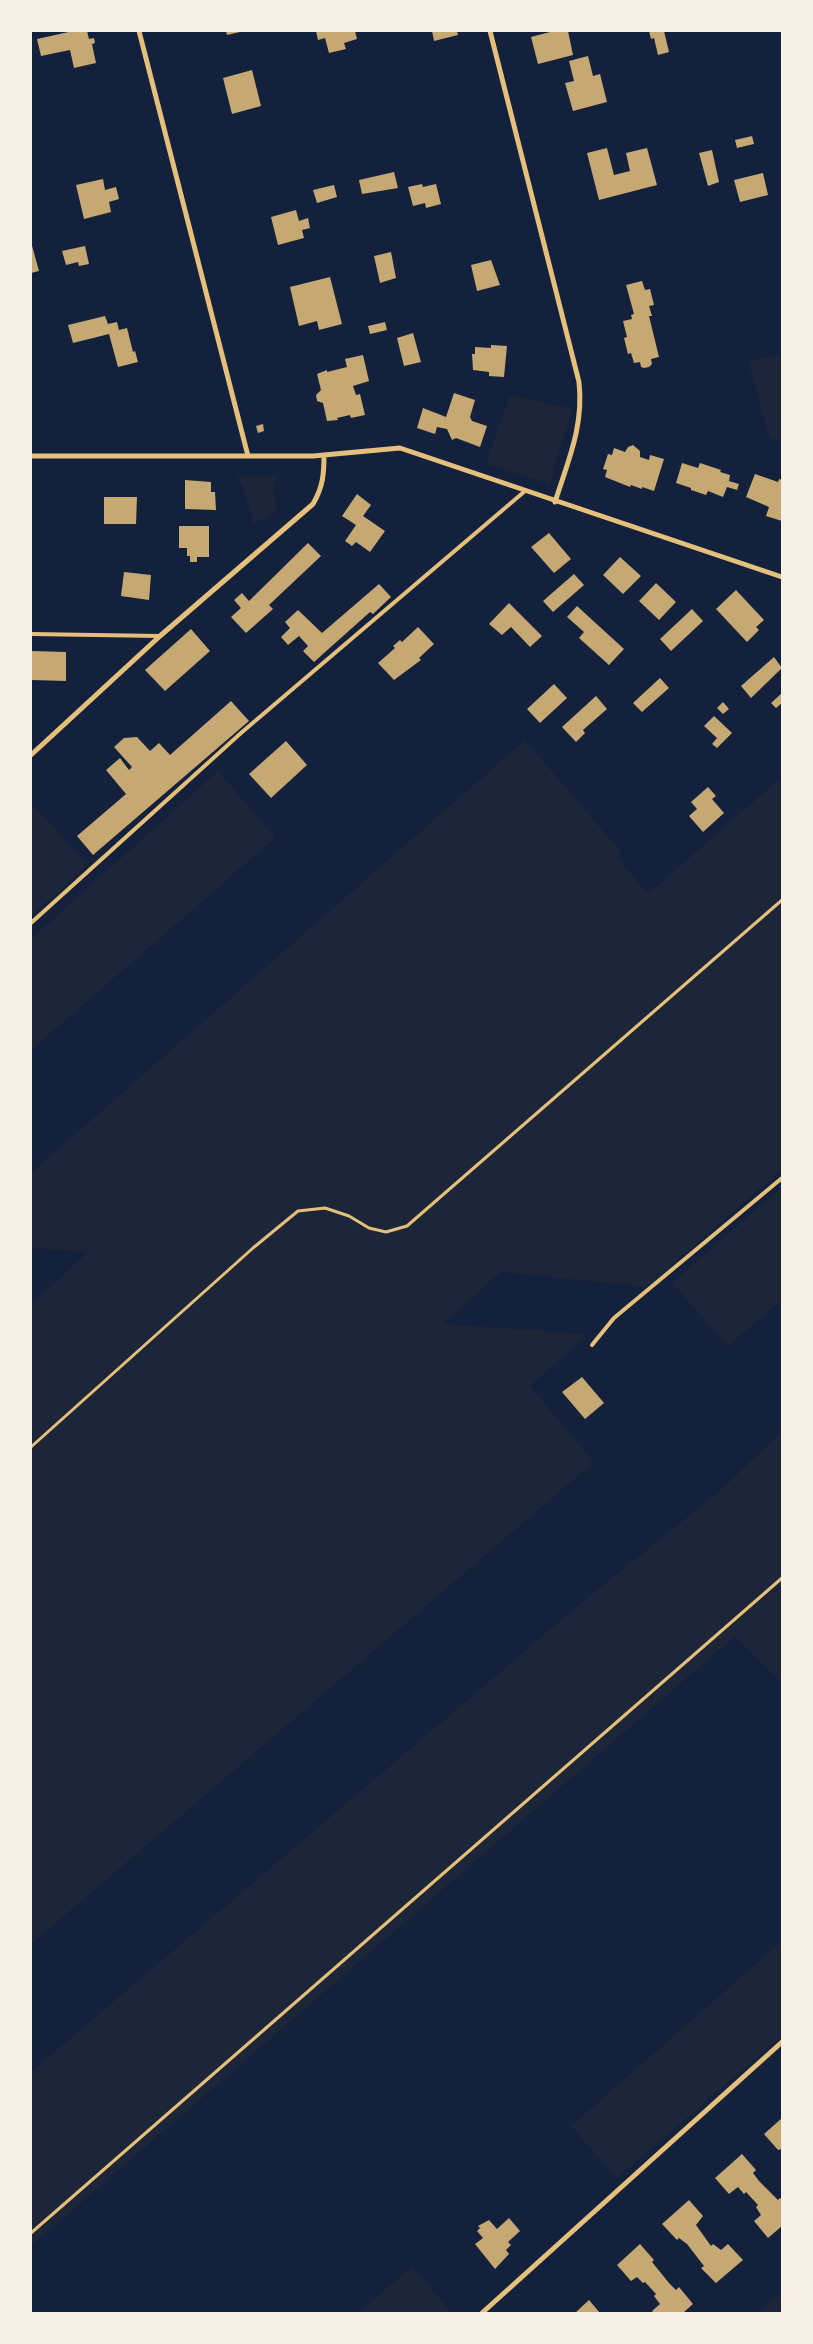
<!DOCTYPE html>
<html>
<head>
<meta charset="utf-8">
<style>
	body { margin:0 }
	#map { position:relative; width:813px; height:2344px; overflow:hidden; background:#14213d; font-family:Helvetica,sans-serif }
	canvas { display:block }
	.frame { position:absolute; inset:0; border:32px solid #f6f1e7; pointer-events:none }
</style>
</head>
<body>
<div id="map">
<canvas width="813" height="2344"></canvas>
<div class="frame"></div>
</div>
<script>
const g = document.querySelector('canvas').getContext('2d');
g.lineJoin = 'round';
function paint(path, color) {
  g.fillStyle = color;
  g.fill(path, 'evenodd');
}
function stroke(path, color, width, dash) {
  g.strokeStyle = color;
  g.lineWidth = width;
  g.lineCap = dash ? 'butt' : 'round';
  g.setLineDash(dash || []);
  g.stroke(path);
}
paint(new Path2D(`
	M782,353V441L770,439L748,361Z
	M510,395L573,409L549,484L486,464Z
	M279,475L273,486L277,510L254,524L242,483L236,477Z
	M525,740L621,852L617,857L648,894L782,777V1169L647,1287L501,1272L442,1324L588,1334L530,1386L594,1462L31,1944V1305L88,1252L31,1248V1173Z
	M218,771L275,838L31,1050V939Z
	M31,803L88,865L31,916Z
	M782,1187V1300L728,1346L672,1283Z
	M782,1431V1680L780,1681L735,1636L31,2246V2072L585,1600L722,1489Z
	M782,1941V2036L617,2178L571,2126Z
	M412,2266L452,2313H359Z
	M782,2292V2313H759Z`), '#1d2539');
paint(new Path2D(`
	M73,31H87L89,39L94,38L95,43L92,44L96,63L74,68L70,50L41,56L37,39Z
	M226,31H240V32L227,35Z
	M316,31H355L357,39L344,43L346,49L329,53L325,38L318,40Z
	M432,31H457L458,35L434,41Z
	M554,31H568L573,55L538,64L531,37Z
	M649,31H664L669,52L658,55L654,38L651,39Z
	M588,56L593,76L600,74L607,102L573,111L565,83L574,81L569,61Z
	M252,70L261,106L232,114L223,78Z
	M752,136L754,144L737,148L735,140Z
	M607,148L614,175L630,171L626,153L647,148L657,185L599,200L587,153Z
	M712,150L719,182L708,186L699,153Z
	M394,172L398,188L362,194L359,180Z
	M763,173L768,195L740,202L734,180Z
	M103,179L105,190L116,187L119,199L109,202L111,212L84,219L76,185Z
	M422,184L423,187L436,184L441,204L426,208L425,203L413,206L408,187Z
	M334,185L337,197L317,203L313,190Z
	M296,210L299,221L308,218L310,228L302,230L304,238L278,245L271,217Z
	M31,242L39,271L31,273Z
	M85,246L89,264L79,266L78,262L66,265L62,251Z
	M391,252L396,278L380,283L374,256Z
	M491,260L500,285L477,291L471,265Z
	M330,277L342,324L319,330L317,321L299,326L290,287Z
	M642,281L645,290L650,289L654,305L649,306L652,316H649L659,357L651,359L652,364L649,367L644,368L641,367L640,362L634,363L631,353L628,354L624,338L627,337L623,321L632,319L631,315L634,314L626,285Z
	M105,316L108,324L117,322L119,330L127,328L133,352L135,351L138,362L118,367L109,334L73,343L68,325Z
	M385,322L387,330L370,334L368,326Z
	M413,333L421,362L404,366L397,338Z
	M491,345L507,346L504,377L489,376V372L473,370L472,354H475V347L491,348Z
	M363,355L369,381L353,386L356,395L360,394L365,415L351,418L350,415L337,418L338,420L327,421L323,403L317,401L316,395L321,390L317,374L327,370V372L347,367L345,359Z
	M454,393L475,400L470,417L472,421L487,426L480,447L456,438L452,440L447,429L437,427L435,434L417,428L423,408L446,417Z
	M263,424L264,431L258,433L256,426Z
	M633,445L640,451V457L649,460L650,455L664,459L654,491L642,487V489L631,485L630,487L605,477L607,470L603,469L608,454L612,455L614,448L625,452L628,447Z
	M682,463L698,468L700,463L721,470L720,472L730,475L729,481L739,484L737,490L727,487L723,497L708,491L706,495L691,490V488L676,483Z
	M755,474L778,482L779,479L782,480V521L766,516L769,507L746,497Z
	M185,480L211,482V492H215L216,510L185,509Z
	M357,494L371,505L363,516L385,531L370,552L356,542L352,546L345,541L356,525L342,516Z
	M104,497H137L136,524H104Z
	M179,526H209V557H197V562H190V556H187V548H179Z
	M549,533L571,559L554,573L531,547Z
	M308,543L321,556L269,605L273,609L246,633L231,617L241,608L234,600L242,593L249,601Z
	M620,557L641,576L623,594L603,575Z
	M124,572L151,575L149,600L121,596Z
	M574,574L584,585L553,612L543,601Z
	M656,583L676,602L659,620L639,601Z
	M379,584L391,597L373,614L370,612L314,662L303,651L308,646L299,636L288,645L281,637L290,628L285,622L298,610L322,633Z
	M736,590L764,620L756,627L759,630L747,642L716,609Z
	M509,603L542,636L530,647L511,627L502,635L489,624Z
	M577,606L624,649L609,665L579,638L584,632L567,617Z
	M692,609L703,621L671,651L660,639Z
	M418,627L434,644L419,658L421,660L394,680L378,663L395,648L393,646L400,640L402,642Z
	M191,629L210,651L165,691L145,670Z
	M31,651L66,652V681L31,680Z
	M774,657L782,668L751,698L741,686Z
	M660,678L669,688L642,712L633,703Z
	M554,684L567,698L540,723L527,709Z
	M782,693V703L776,708L771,703Z
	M596,696L607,709L583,730L585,733L576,742L562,727Z
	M231,701L249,721L93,855L77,836L126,794L106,770L120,758L129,770L132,767L114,747L124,738L137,737L150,751L159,743L170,755Z
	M723,702L729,709L723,714L717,708Z
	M714,716L732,733L717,748L712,744L717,738L704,726Z
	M286,741L307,765L271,798L249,774Z
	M708,787L716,796L712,799L724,813L703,832L689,816L697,809L691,802Z
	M582,1377L604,1403L585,1419L562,1392Z
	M782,2118V2149L778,2150L764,2134Z
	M742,2154L756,2170L753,2173L759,2181L778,2200L780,2198L782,2199V2226L768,2238L754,2221L761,2215L756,2207L758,2205L746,2192L744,2194L738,2187L729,2194L715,2178Z
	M689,2200L703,2216L696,2225L711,2246L713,2244L721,2250L728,2244L743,2260L716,2283L701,2268L704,2266L687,2244L679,2238L677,2240L662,2224Z
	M509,2218L520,2231L508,2242L511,2245L506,2250L509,2254L495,2269L475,2244L483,2238L477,2231L480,2228L478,2226L489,2220L497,2229Z
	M640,2244L654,2260L652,2262L669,2283L676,2290L679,2287L693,2304L683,2313H654L652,2311L660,2304L654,2296L656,2294L645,2282L643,2283L637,2277L631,2281L617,2265Z
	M589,2300L600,2313H575Z`), '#c6a872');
stroke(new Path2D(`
	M31,1447L253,1248L298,1211L325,1208L349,1216L369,1228L386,1232L407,1226L782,900
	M31,2233L782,1578`), '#e5c07b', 3);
stroke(new Path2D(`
	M31,634L160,636
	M31,923L241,733L525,491
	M592,1345L614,1318L782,1178`), '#e5c07b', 4);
stroke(new Path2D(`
	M139,31L248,456
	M490,31L579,382C584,426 568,461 555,502
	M31,456H313L400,448L782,577
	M31,755L160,636L313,504C323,487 324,474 324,455
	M482,2313L782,2042`), '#e5c07b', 5);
</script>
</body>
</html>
